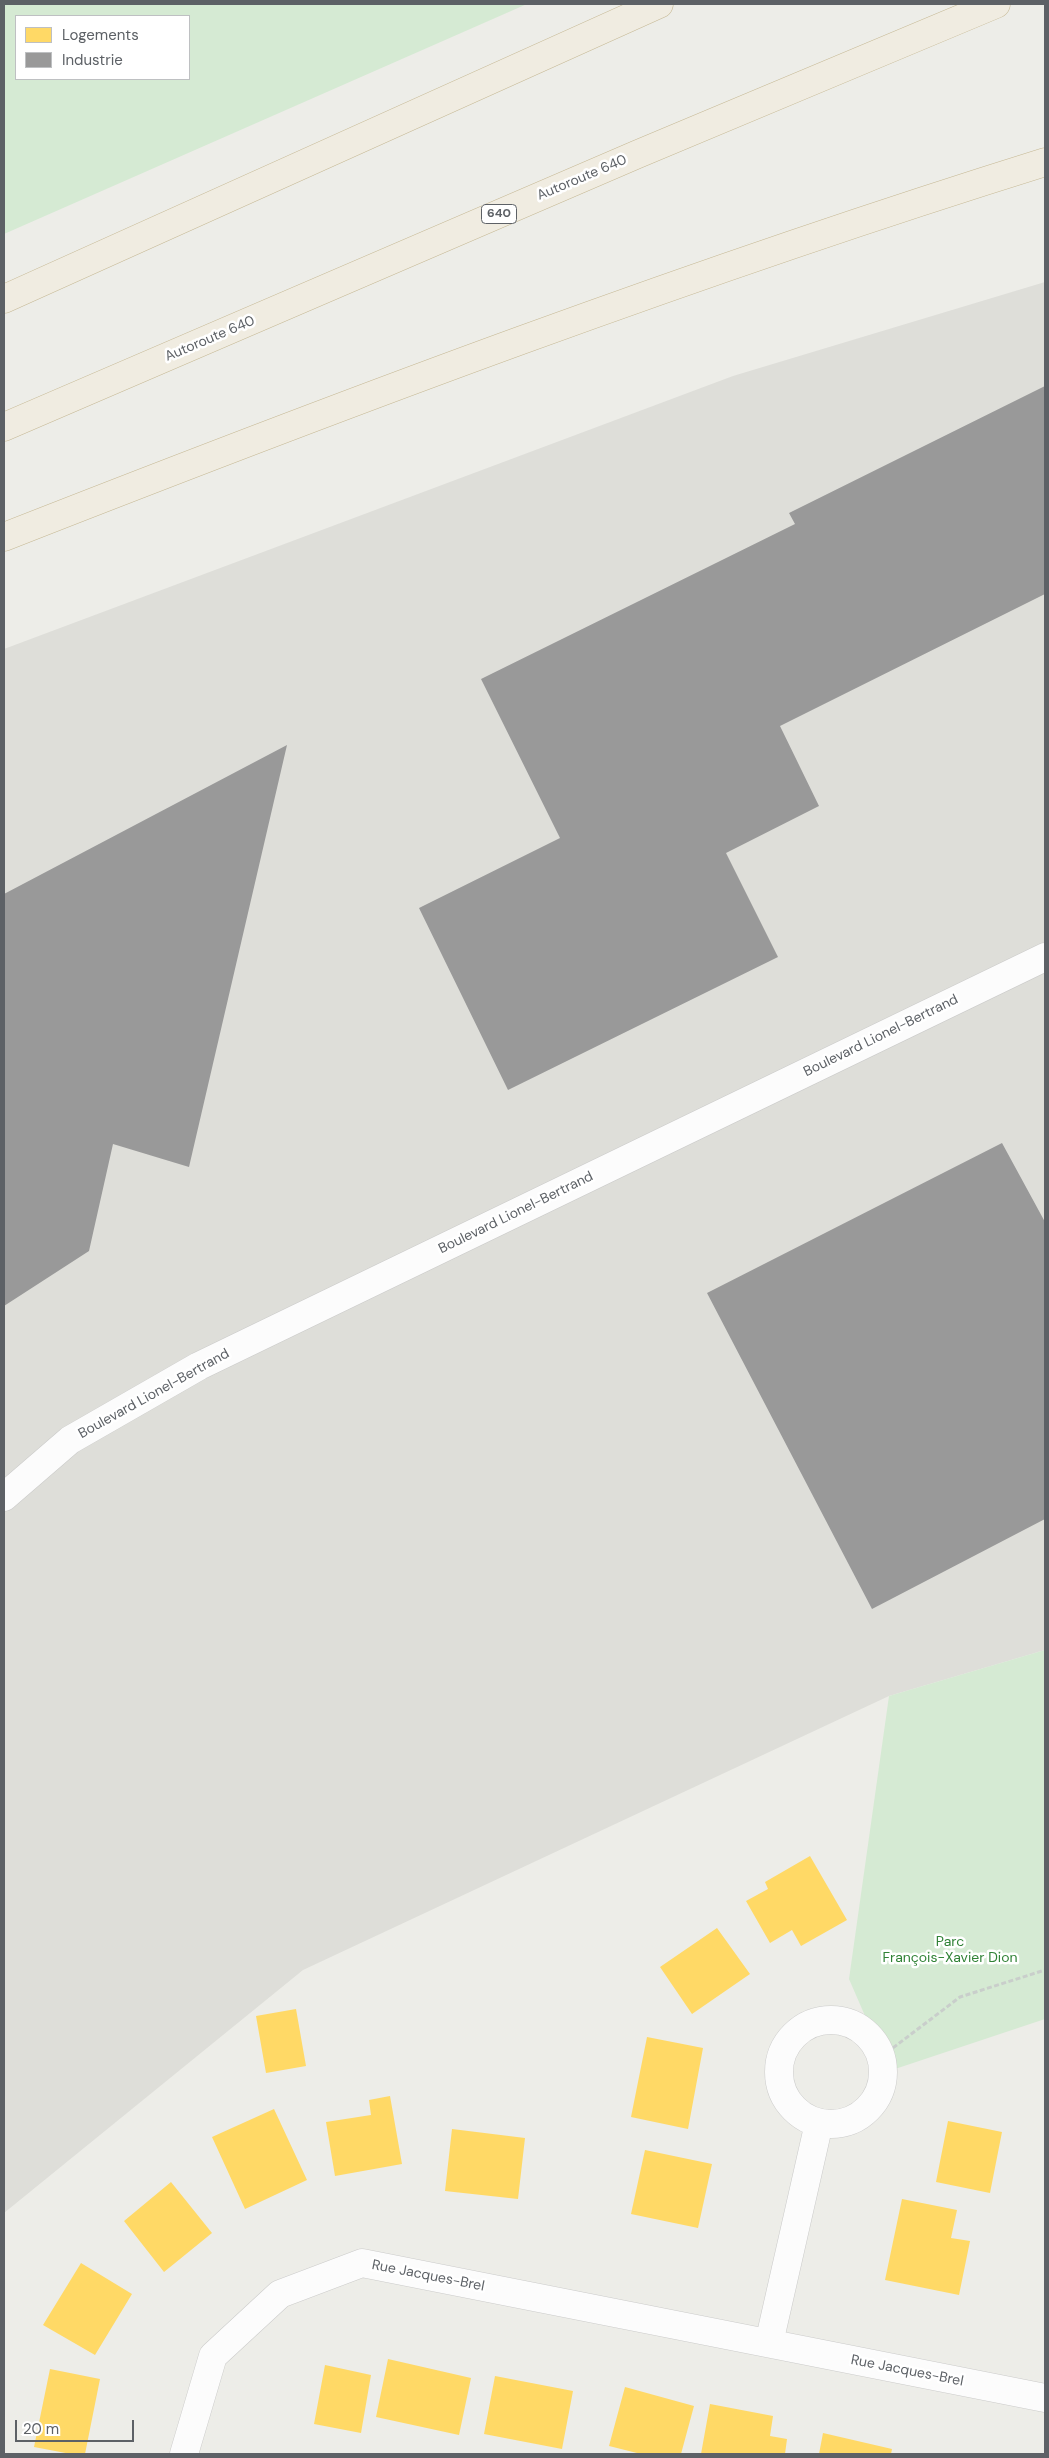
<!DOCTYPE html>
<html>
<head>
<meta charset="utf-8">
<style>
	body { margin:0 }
	#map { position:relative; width:1049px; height:2458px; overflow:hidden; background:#edede8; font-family:"DM Sans",sans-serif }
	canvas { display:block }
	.frame { position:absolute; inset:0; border:5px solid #5d6166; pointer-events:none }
	.legend { position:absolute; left:15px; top:15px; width:175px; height:65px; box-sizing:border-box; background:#fff; border:1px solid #bec0c2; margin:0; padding:6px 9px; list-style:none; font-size:15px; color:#5d6166 }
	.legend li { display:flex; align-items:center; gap:10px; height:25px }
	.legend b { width:25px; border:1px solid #bec0c2 }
	.scale { position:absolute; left:15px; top:2420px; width:119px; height:22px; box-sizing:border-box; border:2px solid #5d6166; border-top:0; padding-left:6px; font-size:15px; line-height:18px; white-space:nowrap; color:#5d6166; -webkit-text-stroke:4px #fff; paint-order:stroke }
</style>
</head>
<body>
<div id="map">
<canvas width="1049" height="2458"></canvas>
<div class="frame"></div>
<ul class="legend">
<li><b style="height:14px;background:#ffd966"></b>Logements</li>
<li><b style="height:14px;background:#999"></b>Industrie</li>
</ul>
<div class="scale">20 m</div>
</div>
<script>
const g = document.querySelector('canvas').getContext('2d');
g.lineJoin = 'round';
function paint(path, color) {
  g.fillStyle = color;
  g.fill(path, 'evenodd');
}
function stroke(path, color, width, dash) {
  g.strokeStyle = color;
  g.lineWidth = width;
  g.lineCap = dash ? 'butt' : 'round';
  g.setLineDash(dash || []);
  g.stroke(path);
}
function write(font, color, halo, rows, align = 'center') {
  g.font = font + ' "DM Sans",sans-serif';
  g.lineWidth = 5;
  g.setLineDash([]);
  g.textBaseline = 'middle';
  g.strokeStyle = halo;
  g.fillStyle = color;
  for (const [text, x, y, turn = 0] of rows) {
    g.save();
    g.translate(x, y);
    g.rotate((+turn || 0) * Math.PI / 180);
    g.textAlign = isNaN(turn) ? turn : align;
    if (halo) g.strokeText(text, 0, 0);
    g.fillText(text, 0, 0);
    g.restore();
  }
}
paint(new Path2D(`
	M1045,282V1650L889,1696L303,1970L4,2213V649L733,376Z`), '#deded9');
paint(new Path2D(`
	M4,4H527L4,234ZM16,16H189V79H16Z
	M1045,1650V2019L889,2071L849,1979L889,1696Z`), '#d5ead3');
paint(new Path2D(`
	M810,1856L847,1920L801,1946L792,1930L770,1943L746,1901L768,1889L765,1882Z
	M717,1928L750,1974L692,2014L660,1967Z
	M296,2009L306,2066L266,2073L256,2016Z
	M647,2037L703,2048L688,2129L631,2117Z
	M390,2096L402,2164L335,2176L326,2122L371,2115L369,2100Z
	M274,2109L307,2180L245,2209L212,2137Z
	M948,2121L1002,2132L990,2193L936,2182Z
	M452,2129L525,2138L518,2199L445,2191Z
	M645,2150L712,2164L698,2228L631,2214Z
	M171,2182L212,2233L164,2272L124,2221Z
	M902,2199L957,2210L951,2238L970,2241L959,2295L885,2280Z
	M81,2263L132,2294L95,2355L43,2325Z
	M388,2359L471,2378L459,2435L376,2417Z
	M325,2365L371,2375L361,2433L314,2424Z
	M50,2369L100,2379L85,2454H71L34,2447Z
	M495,2376L573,2391L562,2449L484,2434Z
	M625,2387L694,2406L681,2454H641L609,2446Z
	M710,2404L773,2416L770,2436L787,2439L785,2454H701Z
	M823,2433L892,2449L891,2454H819Z`), '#ffd966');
paint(new Path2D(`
	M1045,386V594L780,726L819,806L726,853L778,957L508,1090L419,908L560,838L481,679L795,524L789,513Z
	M287,745L189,1167L113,1144L89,1251L4,1306V894Z
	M1002,1143L1045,1222V1519L872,1609L707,1293Z`), '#999');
const minor = new Path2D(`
	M4,1497L70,1440L199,1366L1045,957
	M779 2072a52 52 0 1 1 104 0a52 52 0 1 1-104 0Z
	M769,2343L819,2123
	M184,2454L213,2356L280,2294L362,2263L1045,2398`);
const highway = new Path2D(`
	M4,299L659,4
	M4,427L638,154L996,4
	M4,537C348,402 693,272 1045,162`);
stroke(minor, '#cbcbca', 29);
stroke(highway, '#c5b894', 29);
stroke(new Path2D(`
	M881,2057L960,1997L1045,1970`), '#c9cecb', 3, [5, 2.5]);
stroke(minor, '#fcfcfc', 28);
stroke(highway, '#f0ece1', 28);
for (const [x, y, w] of [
	[499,214,35]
]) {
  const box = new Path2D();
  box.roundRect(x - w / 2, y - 9.5, w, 19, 4);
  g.fillStyle = '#fff';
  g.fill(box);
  stroke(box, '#5d6166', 1);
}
write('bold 12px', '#5d6166', null, [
	["640",499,214]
]);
write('14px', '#5d6166', '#fff', [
	["Autoroute 640",582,178,-23],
	["Autoroute 640",210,339,-23],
	["Boulevard Lionel-Bertrand",881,1036,-26],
	["Boulevard Lionel-Bertrand",516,1213,-26],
	["Boulevard Lionel-Bertrand",154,1394,-29],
	["Rue Jacques-Brel",428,2276,11],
	["Rue Jacques-Brel",907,2371,11]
]);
write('14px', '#308236', '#fff', [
	["Parc",950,1942],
	["François-Xavier Dion",950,1958]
]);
</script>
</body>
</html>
